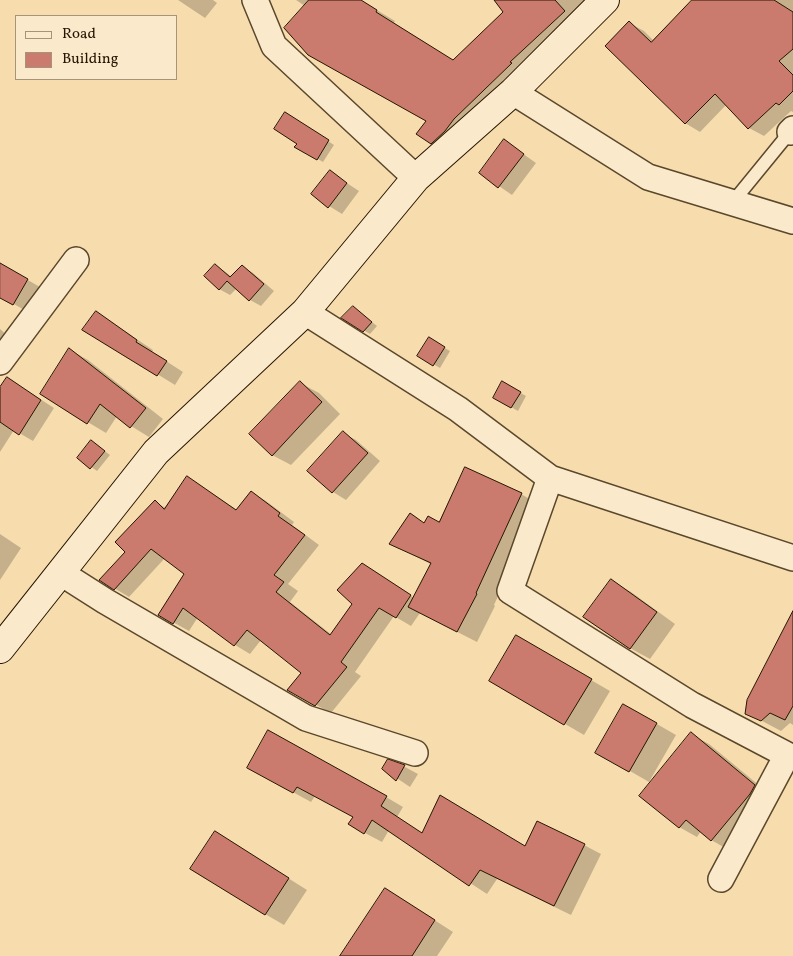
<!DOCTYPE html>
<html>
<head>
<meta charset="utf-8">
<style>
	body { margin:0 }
	#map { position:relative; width:793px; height:956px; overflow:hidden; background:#f7ddae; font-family:Vollkorn,serif }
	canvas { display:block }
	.legend { position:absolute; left:15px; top:15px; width:162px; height:65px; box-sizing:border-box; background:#fae9ca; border:1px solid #a59479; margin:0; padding:6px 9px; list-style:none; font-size:15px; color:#261500 }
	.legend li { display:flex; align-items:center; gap:10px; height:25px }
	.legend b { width:25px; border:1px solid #a59479 }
</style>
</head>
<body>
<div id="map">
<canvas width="793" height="956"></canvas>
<ul class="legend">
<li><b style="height:6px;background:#fae9ca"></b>Road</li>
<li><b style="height:14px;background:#ca7b6d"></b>Building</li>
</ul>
</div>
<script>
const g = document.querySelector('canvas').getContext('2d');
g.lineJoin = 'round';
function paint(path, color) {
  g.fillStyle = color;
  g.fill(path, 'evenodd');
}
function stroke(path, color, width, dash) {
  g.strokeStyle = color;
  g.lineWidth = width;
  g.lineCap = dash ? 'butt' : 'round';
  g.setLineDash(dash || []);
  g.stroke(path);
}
paint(new Path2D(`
	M178,0H213L217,3L205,18Z
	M296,0H360L395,21L394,23L454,61L505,12L495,0H594L451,154L432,143L427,121L305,6Z
	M694,0H793V112L791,111L764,136L749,128L727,104L700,132L685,123L629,23L644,31L654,41Z
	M292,117L334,145L323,162L296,146L299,144Z
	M505,141L536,163L512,195L480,173Z
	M330,172L359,191L342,214L329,206Z
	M0,264L40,287L26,311L0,296Z
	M216,265L232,277L242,266L253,273L274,291L261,306L250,300L237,288L230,295L219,289Z
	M353,307L377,326L370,334L343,318Z
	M96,312L153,350L152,352L183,372L175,385L84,329Z
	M0,329L20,347L0,358Z
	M429,339L450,351L440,368L419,356Z
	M70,350L88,360L163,419L149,437L131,426L117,416L106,433L41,394Z
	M300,383L319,393L340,414L291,465L272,455Z
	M503,383L526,396L518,411L495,398Z
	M20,386L54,408L33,441L14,430L0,452V390Z
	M343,433L356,440L380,461L346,500L333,492L309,471Z
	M98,446L110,455L97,471L79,458Z
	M187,477L237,510L251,492L266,501L294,522L292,525L319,545L288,584L298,591L290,602L332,635L377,573L414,598L432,565L391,543L425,524L440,523L521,494L540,505L494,605L495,606L477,642L420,613L411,626L394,616L355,672L361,676L331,713L289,690L303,672L261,640L250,654L235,645L198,617L189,631L160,615L185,573L165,558L129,597L114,588L127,552L155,502L166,508Z
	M0,534L21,548L0,580Z
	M612,581L631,592L675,624L650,659L630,648Z
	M517,637L610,691L584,735L491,681Z
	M793,639V725L790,723L781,731L747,713Z
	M624,705L676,735L649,782L597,752Z
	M691,734L709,744L772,796L729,850L711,840L701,831L697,837L679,827Z
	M388,761L405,767L418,774L410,787L383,769Z
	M265,777L386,797L403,807L397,817L423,834L526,847L584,845L601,854L571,915L497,879L487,894L389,830L382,842L365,833L354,817L315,796L311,802Z
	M234,844L307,890L284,925L265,914Z
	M386,889L453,932L437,956H342Z`), '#0003');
const building = new Path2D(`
	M309,0H361L377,10L376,12L453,60L503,12L494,0H555L565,11L510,62L512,63L454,119L445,131L431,144L416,134L426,121L308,55L284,28Z
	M692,0H774L793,12V49L779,61L793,75V91L779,105L776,103L748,129L715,94L685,124L605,46L629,21L651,42Z
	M285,112L329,140L317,160L294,147L297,144L274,129Z
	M504,139L524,154L498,188L479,173Z
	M330,170L347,183L328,208L311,194Z
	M0,263L28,279L13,305L0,298Z
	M215,264L230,277L242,265L264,284L249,301L227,281L219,290L204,276Z
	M353,306L372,322L363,332L341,318Z
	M96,311L137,340L136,342L167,361L157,376L82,330Z
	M429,337L445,347L433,366L417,356Z
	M69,348L146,408L130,428L100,404L87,424L40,394Z
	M7,377L41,400L19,435L0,422V387Z
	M300,381L322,402L272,456L249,434Z
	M502,381L521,392L511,408L493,398Z
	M343,431L368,453L332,493L307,471Z
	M91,440L105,451L90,469L77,458Z
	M465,467L522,493L476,593L477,594L457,632L408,607L431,563L389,544L410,513L424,523L428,516L439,522Z
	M187,476L236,510L251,491L280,513L278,516L305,535L274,575L284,582L276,592L330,635L352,604L337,590L362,563L411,595L396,618L379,608L341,662L347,667L315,706L287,690L301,673L247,630L234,646L183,608L173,624L158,615L184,574L151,549L114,590L99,580L125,552L115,542L155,500L164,509Z
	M611,579L657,612L630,649L583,617Z
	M793,611V706L785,720L770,713L761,721L745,714L747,700Z
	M516,635L592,679L564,725L489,681Z
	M623,704L657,723L629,772L595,753Z
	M268,730L387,796L381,806L422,833L440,795L525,846L537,821L585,844L554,906L480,870L469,886L372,820L364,834L348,824L353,817L297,787L293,793L247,768Z
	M691,732L755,785L750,794L711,841L686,820L679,828L639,796Z
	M388,759L405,765L396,781L382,769Z
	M215,831L289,878L265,915L190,869Z
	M385,888L435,920L412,956H340Z`);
paint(building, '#ca7b6d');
stroke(building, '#261500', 1);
const lane = new Path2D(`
	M732,203L790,132`);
const street = new Path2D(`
	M255,0L274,46L416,178
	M513,92L648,177L793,221
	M790,132L793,129
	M305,312L458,409L550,478L510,591L692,705L793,758
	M0,362L76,260
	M550,478L793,558
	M61,573L105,601L306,718L415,753
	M721,879L787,755`);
const secondary = new Path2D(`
	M0,649L156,452L305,312L416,178L513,92L605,0`);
stroke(lane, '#5a472c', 15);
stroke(street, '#5a472c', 28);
stroke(secondary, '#261500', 30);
stroke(lane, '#fae9ca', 12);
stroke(street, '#fae9ca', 25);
stroke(secondary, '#fae9ca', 28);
</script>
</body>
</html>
